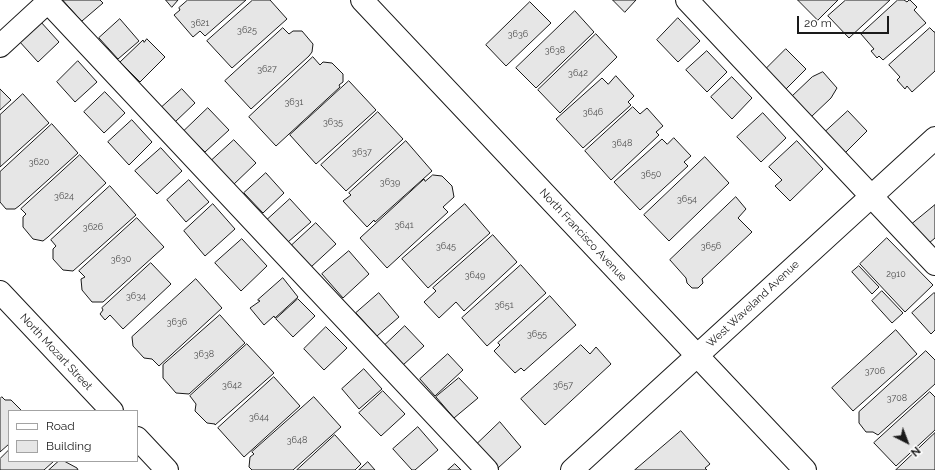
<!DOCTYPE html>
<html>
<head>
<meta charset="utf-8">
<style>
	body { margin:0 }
	#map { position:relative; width:935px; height:470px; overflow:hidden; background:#fff; font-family:Raleway,sans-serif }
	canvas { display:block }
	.legend { position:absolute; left:8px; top:410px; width:130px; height:52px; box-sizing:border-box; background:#fff; border:1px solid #a3a3a3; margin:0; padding:5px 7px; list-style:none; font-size:12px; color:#1a1a1a }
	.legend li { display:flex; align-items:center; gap:8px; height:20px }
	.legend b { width:20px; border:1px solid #a3a3a3 }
	.north { position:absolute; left:887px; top:422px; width:40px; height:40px; -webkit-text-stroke:3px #fff; paint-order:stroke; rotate:138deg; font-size:11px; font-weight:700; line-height:16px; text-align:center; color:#1a1a1a }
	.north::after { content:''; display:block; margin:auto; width:14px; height:18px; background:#1a1a1a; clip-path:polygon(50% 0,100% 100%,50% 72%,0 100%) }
	.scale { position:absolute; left:797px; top:16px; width:92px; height:18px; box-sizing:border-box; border:2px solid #1a1a1a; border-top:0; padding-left:5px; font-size:12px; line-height:14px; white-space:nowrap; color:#1a1a1a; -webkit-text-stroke:3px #fff; paint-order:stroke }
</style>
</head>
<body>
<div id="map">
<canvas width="935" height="470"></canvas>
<ul class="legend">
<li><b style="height:5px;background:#fff"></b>Road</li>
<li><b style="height:11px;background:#e6e6e6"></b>Building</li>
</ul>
<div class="north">N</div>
<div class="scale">20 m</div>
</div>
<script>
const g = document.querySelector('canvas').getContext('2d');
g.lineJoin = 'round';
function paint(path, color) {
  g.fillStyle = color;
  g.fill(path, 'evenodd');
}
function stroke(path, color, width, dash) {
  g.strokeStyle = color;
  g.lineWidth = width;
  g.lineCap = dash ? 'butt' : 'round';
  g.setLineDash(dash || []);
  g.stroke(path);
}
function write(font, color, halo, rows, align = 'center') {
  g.font = font + ' Raleway,sans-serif';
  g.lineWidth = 3;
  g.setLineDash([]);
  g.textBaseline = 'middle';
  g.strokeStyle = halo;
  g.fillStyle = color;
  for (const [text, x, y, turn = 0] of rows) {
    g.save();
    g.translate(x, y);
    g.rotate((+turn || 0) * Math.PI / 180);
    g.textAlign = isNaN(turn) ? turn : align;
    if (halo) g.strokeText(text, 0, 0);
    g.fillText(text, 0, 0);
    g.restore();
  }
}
const building = new Path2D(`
	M63,0H100L103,3L82,21Z
	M166,0H178L172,7Z
	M188,0H246L205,36L200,31L193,37L174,15L180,10L179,8Z
	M253,0H270L287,19L232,68L207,41Z
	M613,0H636L625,12Z
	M798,0H838L818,20Z
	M846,0H890L849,38L828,16Z
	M898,0H904L907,2L909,0H910L917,7L914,10L926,23L883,60L879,56L877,58L871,51L874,49L861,34Z
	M530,2L551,23L506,66L486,45Z
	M575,11L594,32L536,88L516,68Z
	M678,18L700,41L678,62L657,40Z
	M120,19L139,41L118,59L99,38Z
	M40,21L59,42L38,62L19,41Z
	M283,28L289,34L293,31H302L313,44L312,52L309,56L251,109L225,81Z
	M930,28L934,32H935V71L912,92L907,86L905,89L897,80L900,77L889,65Z
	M596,34L617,57L560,113L538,90Z
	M147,39L165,57L140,82L120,62L143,40L144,42Z
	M786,49L806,69L785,90L765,70Z
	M707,51L727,72L707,92L686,70Z
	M313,57L320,65L323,62L332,63L343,74V82L339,85L340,87L276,146L249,117Z
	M78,61L97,82L75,102L57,82Z
	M823,72L837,88L831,98L811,117L791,97L812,77Z
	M616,76L634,96L628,102L631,105L583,148L556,119L602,78L608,84Z
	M732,77L752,98L732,119L711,97Z
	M349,81L376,110L316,164L290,135Z
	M0,89L11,100L0,110Z
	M182,89L195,103L175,122L162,107Z
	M105,92L125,113L104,133L84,112Z
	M23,94L49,123L0,167V115Z
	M633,107L640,114L647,108L663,126L656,132L659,135L611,180L585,151Z
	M208,108L229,130L205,152L184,131Z
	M848,111L867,131L844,154L824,133Z
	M378,112L403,139L346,191L321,165Z
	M763,113L786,138L761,162L737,137Z
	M132,120L152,142L129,165L108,142Z
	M52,124L78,153L19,206L15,209H6L0,202V172Z
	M674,138L691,156L684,162L688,166L640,210L614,182L662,139L667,144Z
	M234,140L256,163L233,185L211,161Z
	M406,141L432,171L375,222L374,220L367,227L343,201L351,195L349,193Z
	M797,141L823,169L790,201L775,186L782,180L769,167Z
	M161,148L182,171L157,194L135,171Z
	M80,155L106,183L48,237L43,241L33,239L23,227V217L26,214L21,209Z
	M705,157L729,183L669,241L644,215Z
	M266,173L284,193L263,213L244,193Z
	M433,175L442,176L452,186L454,197L443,207L448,212L387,268L360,238L424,179L425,181Z
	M189,180L209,202L186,222L167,200Z
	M110,186L136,215L73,271L63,270L53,259V249L56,246L51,240Z
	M736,197L746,209L738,218L752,232L702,279L703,283L698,288H692L687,283L686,278L670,260Z
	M290,199L311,222L288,242L267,220Z
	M213,204L235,229L205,256L184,231Z
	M465,204L490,233L428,288L402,259Z
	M935,205V238L929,243L912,224Z
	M137,218L164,247L103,302H92L82,290L81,279L85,277L79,271Z
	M316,223L336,244L311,267L291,246Z
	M493,235L517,262L464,311L456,302L439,318L424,302L436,291L433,288Z
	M887,238L933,285L905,312L860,264Z
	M242,239L267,266L241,291L215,263Z
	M349,251L369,274L343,298L322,274Z
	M151,263L171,284L123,329L110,315L105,320L100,314L103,310L102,308Z
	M521,265L546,293L487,346L462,318Z
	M859,266L879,287L872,294L852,272Z
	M283,278L298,297L275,318L274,316L264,325L250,308L260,301L258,300Z
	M196,279L222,308L159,366L152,359L144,358L133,346L132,337Z
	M882,291L903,313L892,323L872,301Z
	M379,293L399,317L377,336L356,313Z
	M934,293H935V330L931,334L912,313Z
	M550,296L576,325L524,371L521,368L515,373L494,351L500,345L498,343Z
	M298,299L315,316L293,337L276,319Z
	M220,315L245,343L189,394L176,393L163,378V365Z
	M405,326L424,346L403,365L385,345Z
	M326,327L347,348L324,370L304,349Z
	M896,330L917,354L853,411L832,388Z
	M247,344L274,373L215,425V424L207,423L195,411L196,404L190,396Z
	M581,345L590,354L596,347L611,364L545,425L521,399Z
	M926,351L935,360V384L878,435L873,432H866L859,423V412Z
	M448,354L463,370L435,396L420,379Z
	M364,369L382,389L359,409L342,389Z
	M274,377L300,406L244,457L218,428Z
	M459,378L478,398L454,418L436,397Z
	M383,391L405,414L381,436L359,413Z
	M930,392L935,397V430L896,466L874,443Z
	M2,397L5,400H11L22,411H9V444L0,452V399Z
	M314,397L341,427L293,470H252L249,467L250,457L254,454L252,452Z
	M500,422L521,447L498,468L476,445Z
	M418,427L438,450L415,470H412L393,449Z
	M681,431L710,464L705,468L707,470H635Z
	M935,433V470H896Z
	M335,435L361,464L355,470H297Z
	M9,450V461H54L44,470H0V459Z
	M59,461H64L77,468L78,470H49Z
	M368,462L375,470H359Z
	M455,464L461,470H448Z`);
paint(building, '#e6e6e6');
stroke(building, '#1a1a1a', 1);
const minor = new Path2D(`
	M362,0L805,470
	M687,0L935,264
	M48,2L487,470
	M0,46L50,0
	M0,292L112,411
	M137,438L167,470
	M572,470L935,138`);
stroke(minor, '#1a1a1a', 24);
stroke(minor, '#fff', 22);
write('9px', '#4d4d4d', null, [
	["3621",200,23],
	["3625",247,30],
	["3636",518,34],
	["3638",555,50],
	["3627",267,69],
	["3642",578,73],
	["3631",294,102],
	["3646",593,112],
	["3635",333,122],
	["3648",622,143],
	["3637",362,152],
	["3620",39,162],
	["3650",651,174],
	["3639",390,182],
	["3624",64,196],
	["3654",687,199],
	["3641",404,225],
	["3626",93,227],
	["3645",446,246],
	["3656",711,246],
	["3630",121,259],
	["2910",896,274],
	["3649",475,275],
	["3634",136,296],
	["3651",504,305],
	["3636",177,322],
	["3655",537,334],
	["3638",204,354],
	["3706",875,371],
	["3642",232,385],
	["3657",563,385],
	["3708",897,398],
	["3644",259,417],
	["3648",297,440]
]);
write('11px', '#1a1a1a', '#fff', [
	["North Francisco Avenue",583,235,47],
	["West Waveland Avenue",753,304,-43],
	["North Mozart Street",56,352,47]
]);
</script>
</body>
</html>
